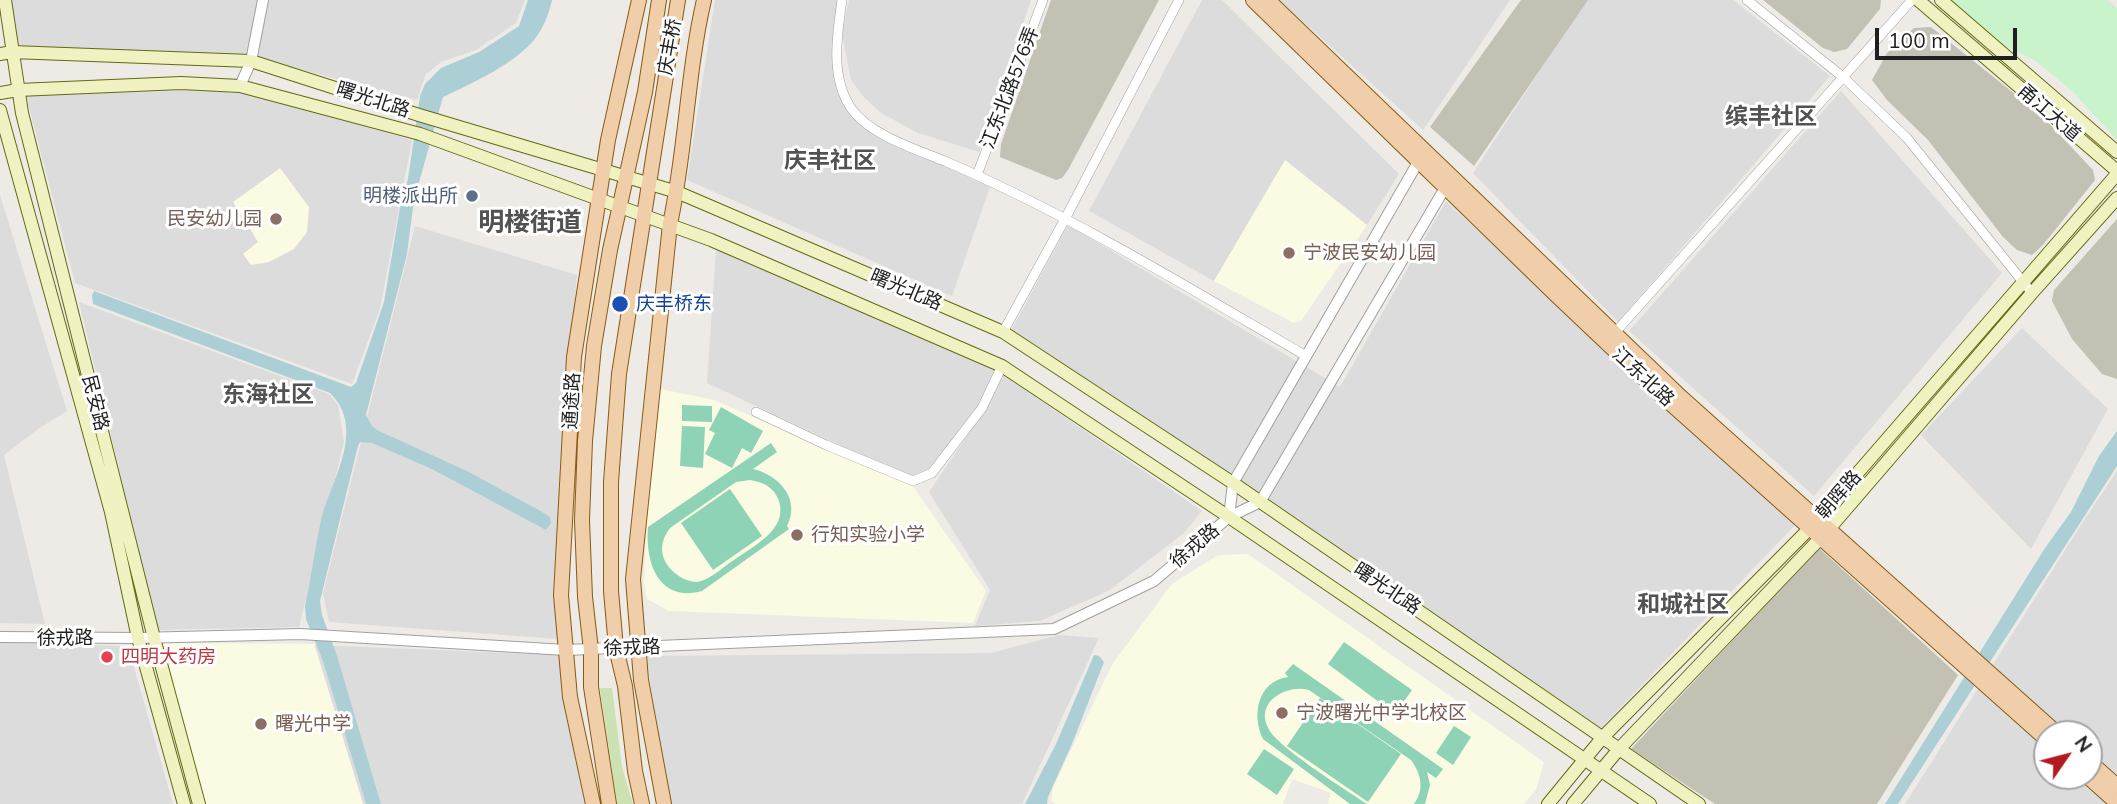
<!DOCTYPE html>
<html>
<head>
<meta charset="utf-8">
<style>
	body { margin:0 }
	#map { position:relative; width:2117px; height:804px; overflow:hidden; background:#eeebe6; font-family:Mulish,sans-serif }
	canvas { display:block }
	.north { position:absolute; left:2033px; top:720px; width:70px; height:70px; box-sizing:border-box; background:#fff; border:2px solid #a5a5a5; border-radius:50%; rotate:55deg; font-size:19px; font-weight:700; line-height:28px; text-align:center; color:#1f1f1f }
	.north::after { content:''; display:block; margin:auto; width:24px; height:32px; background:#b51920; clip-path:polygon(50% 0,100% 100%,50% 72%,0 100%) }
	.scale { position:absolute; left:1875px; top:28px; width:142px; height:32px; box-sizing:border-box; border:4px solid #1f1f1f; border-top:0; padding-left:9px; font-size:21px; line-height:24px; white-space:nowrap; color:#1f1f1f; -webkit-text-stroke:5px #fff; paint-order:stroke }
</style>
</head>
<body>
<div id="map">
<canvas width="2117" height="804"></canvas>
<div class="north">N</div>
<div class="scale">100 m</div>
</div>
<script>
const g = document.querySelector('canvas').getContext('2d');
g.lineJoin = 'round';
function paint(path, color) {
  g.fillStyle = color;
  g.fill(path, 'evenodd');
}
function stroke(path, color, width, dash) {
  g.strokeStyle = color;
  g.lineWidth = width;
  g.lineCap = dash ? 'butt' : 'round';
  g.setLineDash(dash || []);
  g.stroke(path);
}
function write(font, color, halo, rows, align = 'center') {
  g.font = font + ' Mulish,"Noto Sans SC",sans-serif';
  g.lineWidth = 6;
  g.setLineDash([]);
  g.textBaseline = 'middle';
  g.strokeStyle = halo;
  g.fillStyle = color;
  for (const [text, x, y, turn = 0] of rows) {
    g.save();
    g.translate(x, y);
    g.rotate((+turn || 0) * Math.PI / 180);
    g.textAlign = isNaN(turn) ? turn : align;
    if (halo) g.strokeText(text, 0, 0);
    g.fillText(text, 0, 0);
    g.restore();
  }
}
paint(new Path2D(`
	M10,0H525L516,23L476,50L441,62L426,74L417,100L249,56L14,49Z
	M715,0H839L833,39L835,74L841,96L880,137L990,187L952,296L687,180Z
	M849,0H1031L979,152L918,133L881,113L863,96L851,80L842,34Z
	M1202,0H1222L1399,174L1367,225L1285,161L1214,281L1089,211Z
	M1279,0H1510L1423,130Z
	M1586,0H1733L1830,76L1618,322L1473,173Z
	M183,90L245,93L412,140L380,309L352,384L75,283L26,96Z
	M1841,91L2002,273L1814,496L1629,331Z
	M0,195L67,411L38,429L4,455L45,624L0,623Z
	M1446,201L1795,525L1600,729L1011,331L1068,225L1340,387Z
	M415,226L577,275L559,537L557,639L329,622L323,593Z
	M716,249L996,368L979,405L930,471L907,477L707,383Z
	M79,302L329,394L338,405L344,442L299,627L158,630Z
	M2022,328L2108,409L2031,549L1921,435Z
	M1002,374L1202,511L1184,533L1110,590L1040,621L975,626L990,590L929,492L975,424Z
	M2117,471V804H1905L2086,517ZM2047,734H2089V776H2047Z
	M1059,635L1099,638L1022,804H670L646,656L991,653Z
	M0,642L128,646L173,804H0Z
	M315,645L560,655L563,700L586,804H363Z`), '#dddcdc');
paint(new Path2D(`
	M1285,160L1367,225L1301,321L1294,323L1214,281Z
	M280,168L309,207L307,232L294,249L269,262L251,265L243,254L258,242L233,202Z
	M656,388L714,400L912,485L986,591L973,623L669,611L647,599L644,584L648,487Z
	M1248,554L1544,762L1536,790L1524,804H1328L1331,793L1292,779L1283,804H1056L1051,801L1053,787L1113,663L1172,584L1218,555Z
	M161,643L314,644L363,804H205Z`), '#fbfae3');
paint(new Path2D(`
	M1051,0H1159L1068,170L1062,178L1056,180L1000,157L1001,144Z
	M1521,0H1588L1474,166L1430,127Z
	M1763,0H1881L1880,9L1847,49L1834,52L1823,48Z
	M1931,27L2041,115L2093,170L2095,180L2043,245L2032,255L2017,250L2003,237L1928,140L1887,100L1872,80L1887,53L1914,28Z
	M2117,219V379L2102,374L2072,339L2052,301L2054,290Z
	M1819,548L1958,675L1877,804H1715L1631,749Z`), '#c2c1b3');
paint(new Path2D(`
	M600,688H612L622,767L633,804H617Z`), '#cce2b3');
paint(new Path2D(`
	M1949,0H2107L2117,8V140L2072,91L2036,61L2007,47Z`), '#c9f3ca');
paint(new Path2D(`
	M682,405L712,406V422L682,421Z
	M721,407L763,431L751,453L742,448L732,468L705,454L715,433L709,430Z
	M682,426L705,427L703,468L680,466Z
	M771,443L777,452L753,469C779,475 801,499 787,526L789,529L702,591C658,603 645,562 648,527ZM750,480C763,482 774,487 779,501C788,530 753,546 734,560C723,567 710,580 697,582C685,582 672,573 666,563C659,551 662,538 670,528L736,482Z
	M730,489L762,536L713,570L681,523Z
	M1344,642L1412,690L1395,714L1328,664Z
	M1293,664L1443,769L1436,778L1427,772L1430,785L1425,804H1414C1425,789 1421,774 1411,760L1309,690C1286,684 1255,702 1268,728C1278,748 1345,789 1367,804H1350L1263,739C1251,715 1258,681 1288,677L1285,673Z
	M1320,698L1401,754L1368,802L1287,746Z
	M1454,726L1471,737L1453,765L1436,753Z
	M1264,749L1294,769L1277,795L1247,774Z`), '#8ed3b6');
paint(new Path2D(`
	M528,0H552C549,14 543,29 534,40C514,64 471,84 443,97L414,200L407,254L366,415L372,426L377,430L469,472L544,513L550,517L551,523L546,530L432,469L372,443L360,442L358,446L320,601L322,615L337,656L381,804H366L323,661L306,619L305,606C311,578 315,548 321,520C331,480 367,429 330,393L93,304L92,295L94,291L351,387L356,383L384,302L400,207L408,179L420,96L425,84L441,68L479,52L519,26Z
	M2117,431V466L1898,804H1885L2045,548L2071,512L2099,456Z
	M1094,655L1099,656L1104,662L1072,744L1048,797L1047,804H1025L1056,744Z`), '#accfd6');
const minor = new Path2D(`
	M842,0C837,35 830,77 851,108C869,135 918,150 947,162C1072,216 1189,288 1306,356
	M1747,0L1843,77L1907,138L2032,293
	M977,175L1043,0
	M1003,332L1065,219L1179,0
	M1612,336L1912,0
	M756,412L826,445L913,481L932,473L982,408L1002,366`);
const tertiary = new Path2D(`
	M240,86L251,61L263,0
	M1229,517L1233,483L1421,157
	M0,637L138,638L300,634L566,650L1054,629L1154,581L1229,517L1260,502L1449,181`);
const secondary = new Path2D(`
	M5,0L22,113L154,638L199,804
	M1918,0L2117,171
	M1941,0L2117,152
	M0,54L12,52L251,61L419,115L677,192L1003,332L1233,483L1699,804
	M0,93L18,90L181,83L240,86L420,134L711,240L1002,366L1229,517L1650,804
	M0,110L111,512L138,638L184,804
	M1548,804L1603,737L1809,529L2117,174
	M1573,804L1619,749L1829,529L2032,293L2117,198`);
const primary = new Path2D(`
	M1253,0L1556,295L1671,404L2047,740
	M1268,0L1681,397L2058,734
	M2089,761L2117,786
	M2087,776L2117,803
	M593,804L570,697L561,595L574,357L608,140L639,0
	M609,804L591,687V650L585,597L582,520L585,441L594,346L610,250L645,92L659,0
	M642,804L635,771L625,686L616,648L611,591V482L619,374L678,0
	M664,804L641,680L633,579L670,224C686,150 687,74 704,0`);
stroke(minor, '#a0a0a0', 10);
stroke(tertiary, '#a0a0a0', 12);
stroke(secondary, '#646913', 14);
stroke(primary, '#875b13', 16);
stroke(minor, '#fff', 9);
stroke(tertiary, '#fff', 10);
stroke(secondary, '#f1f2c1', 12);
stroke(primary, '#f0cea9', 14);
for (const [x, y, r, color] of [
	[472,196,7,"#5c6f8a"],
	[276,219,7,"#8d6e63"],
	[1289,253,7,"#8d6e63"],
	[620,304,9,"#1a4fb4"],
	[797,535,7,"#8d6e63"],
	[107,657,7,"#e0444e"],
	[1282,713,7,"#8d6e63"],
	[261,724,7,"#8d6e63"]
]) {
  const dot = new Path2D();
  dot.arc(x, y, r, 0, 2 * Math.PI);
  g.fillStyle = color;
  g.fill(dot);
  stroke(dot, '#fff', 2.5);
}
write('19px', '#1f1f1f', '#fff', [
	["庆丰桥",670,47,-80],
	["江东北路576弄",1010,88,-69],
	["曙光北路",373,100,18],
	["甬江大道",2049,113,41],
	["曙光北路",906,290,23],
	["江东北路",1643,377,43],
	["通途路",572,401,-87],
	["民安路",95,403,76],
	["朝晖路",1839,495,-49],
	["徐戎路",1195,546,-40],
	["曙光北路",1387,589,34],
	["徐戎路",65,638],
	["徐戎路",632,648,-2]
]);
write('19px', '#4e5e75', '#fff', [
	["明楼派出所",458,196]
], 'right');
write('19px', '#785e54', '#fff', [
	["民安幼儿园",262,219,"right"],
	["宁波民安幼儿园",1303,253],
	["行知实验小学",811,535],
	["宁波曙光中学北校区",1296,713],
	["曙光中学",275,724]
], 'left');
write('19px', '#164399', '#fff', [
	["庆丰桥东",636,304]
], 'left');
write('19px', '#be3a42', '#fff', [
	["四明大药房",121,657]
], 'left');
write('bold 23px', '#525252', '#fff', [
	["缤丰社区",1771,117],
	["庆丰社区",830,161],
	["东海社区",268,395],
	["和城社区",1683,605]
]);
write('bold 26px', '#525252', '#fff', [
	["明楼街道",530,223]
]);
</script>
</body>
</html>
